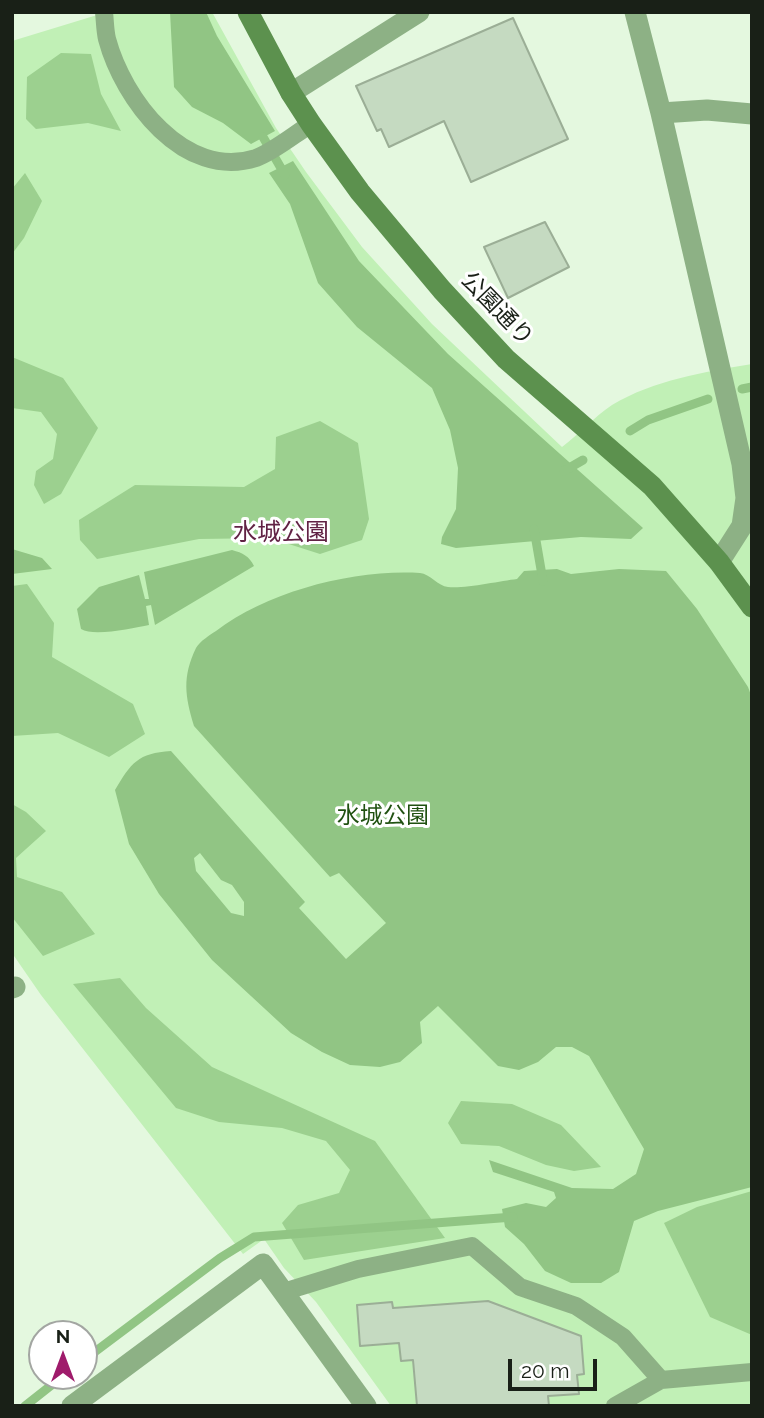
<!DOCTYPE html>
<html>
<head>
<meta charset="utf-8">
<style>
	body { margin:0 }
	#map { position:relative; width:764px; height:1418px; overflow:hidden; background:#e4f8df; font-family:Raleway,sans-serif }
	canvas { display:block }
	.frame { position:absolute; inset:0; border:14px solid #192017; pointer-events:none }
	.north { position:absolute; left:28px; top:1320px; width:70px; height:70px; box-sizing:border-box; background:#fff; border:2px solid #a3a6a2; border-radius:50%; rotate:0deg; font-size:19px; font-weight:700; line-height:28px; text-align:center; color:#192017 }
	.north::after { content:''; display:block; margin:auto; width:24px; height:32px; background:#9f1b6b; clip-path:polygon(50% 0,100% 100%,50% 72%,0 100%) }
	.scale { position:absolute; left:508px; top:1359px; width:89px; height:32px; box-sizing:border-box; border:4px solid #192017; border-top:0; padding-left:9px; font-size:21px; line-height:24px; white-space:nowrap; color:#192017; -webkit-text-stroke:5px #fff; paint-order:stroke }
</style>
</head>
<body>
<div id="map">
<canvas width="764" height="1418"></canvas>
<div class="frame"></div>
<div class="north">N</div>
<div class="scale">20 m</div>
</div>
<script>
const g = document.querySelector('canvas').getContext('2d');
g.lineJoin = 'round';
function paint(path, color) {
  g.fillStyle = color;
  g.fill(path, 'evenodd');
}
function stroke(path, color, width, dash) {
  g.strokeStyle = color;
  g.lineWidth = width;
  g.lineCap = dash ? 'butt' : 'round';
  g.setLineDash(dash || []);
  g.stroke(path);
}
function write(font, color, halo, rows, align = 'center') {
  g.font = font + ' Raleway,"Noto Sans JP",sans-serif';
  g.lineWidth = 6;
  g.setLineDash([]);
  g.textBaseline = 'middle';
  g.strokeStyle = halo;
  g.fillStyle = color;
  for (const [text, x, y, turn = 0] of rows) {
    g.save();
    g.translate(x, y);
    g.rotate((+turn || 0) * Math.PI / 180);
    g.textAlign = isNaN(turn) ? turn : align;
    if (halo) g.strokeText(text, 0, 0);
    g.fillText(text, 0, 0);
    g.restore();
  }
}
paint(new Path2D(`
	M107,12H212L276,128L306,172L362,247L432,324L562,447C579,434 594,417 612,405C654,380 704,372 752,364V1406H391L316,1302L284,1268L264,1239L243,1254L41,995L12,953V41Z`), '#c1f0b6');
paint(new Path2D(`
	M61,53L91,54L101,94L121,131L88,123L36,129L26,119L27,77Z
	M25,173L42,201L24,238L12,254V189Z
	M12,357L63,378L98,428L61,494L44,504L34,485L36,471L53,459L57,434L41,412L12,408Z
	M320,421L358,443L369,519L362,540L320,554L270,538L199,539L97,559L80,540L79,520L135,485L244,487L275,469L276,437Z
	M27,584L54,623L52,657L133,704L145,734L109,757L58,733L12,736V586Z
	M12,804L26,812L46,831L16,858L17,877L62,892L95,934L43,956L12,917Z
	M120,978L146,1008L212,1067L375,1141L445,1238L304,1260L282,1223L298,1205L339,1193L350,1170L326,1141L282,1128L219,1122L176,1108L73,984Z
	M461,1101L512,1104L561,1125L601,1167L574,1171L546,1165L499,1146L461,1144L448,1123Z
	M752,1191V1335L710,1317L664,1223L697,1207Z`), '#9cd08f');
paint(new Path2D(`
	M170,12H206L217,36L275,131L251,144L223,123L192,107L174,87Z
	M293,161L359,261L448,354L643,528L631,539L581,537L456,548L441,544L442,537L456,509L458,468L450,430L432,388L357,327L318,283L290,204L269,173Z
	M12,549L42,558L52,569L12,574Z
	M232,550C243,553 249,556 254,566L155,625L151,605L146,606L149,625C133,628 94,637 81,629L77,609L99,587L139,575L145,599H149L144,572Z
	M557,569L571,574L619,569L666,571L697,609L748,687L752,698V1187L658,1211L634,1221L619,1272L601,1283H571L545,1271L524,1244L505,1227L502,1209L526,1203L546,1207L556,1198L554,1192L493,1172L489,1160L572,1188L613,1189L636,1174L644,1149L589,1056L572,1047H556L538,1062L519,1070L498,1066L438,1006L420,1022L422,1043L400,1062L380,1067L350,1065L322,1052L291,1033L212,960L159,894L129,844L115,790C131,763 138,753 171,751L305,902L299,908L346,959L386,923L339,873L330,877L194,726C185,696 182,677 196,648C200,641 210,635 216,631C269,591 354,569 420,573C430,574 438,586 448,587C464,589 500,581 517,579L524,571ZM200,853L221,880L232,885L244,902V916L231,913L196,871L194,858Z`), '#91c584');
stroke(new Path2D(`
	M263,137L285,175
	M742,389L752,387
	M630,431L648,420L708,399
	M564,471L583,460
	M534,529L543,581
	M84,1360L220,1258L254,1237L513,1217
	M25,1406L63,1376`), '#91c584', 9);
const building = new Path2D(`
	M513,18L568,139L471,182L444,121L389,147L381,129L377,131L356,86Z
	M545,222L569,267L508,298L484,247Z
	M488,1301L581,1336L584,1374L577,1375L579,1394L548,1396L549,1406H417L413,1360L401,1361L399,1343L360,1346L357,1305L392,1302L393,1308Z`);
paint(building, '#c5dac1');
stroke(building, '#9bae96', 2);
stroke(new Path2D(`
	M104,12C105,21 105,31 107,39C123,99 184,181 256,158C273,152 295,134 311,124
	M283,1292L358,1269L472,1246L520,1287L576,1306L623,1337L661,1380
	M615,1406L661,1380L752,1372`), '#8db185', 18);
stroke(new Path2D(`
	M635,12L661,113L742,464L746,498L742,526L719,562
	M291,93L419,12
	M661,113L707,110L752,114
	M12,988L15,987
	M72,1406L263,1264L366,1406`), '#8db185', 21);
stroke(new Path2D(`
	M248,12L291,93L311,124L360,192L442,290L506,359L652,486L719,562L752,607`), '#5c914e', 21);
write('23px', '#192017', '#fff', [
	["公園通り",497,309,46]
]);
write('23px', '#205111', '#fff', [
	["水城公園",383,816]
]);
write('24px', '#612244', '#fff', [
	["水城公園",281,533]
]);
</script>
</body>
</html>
